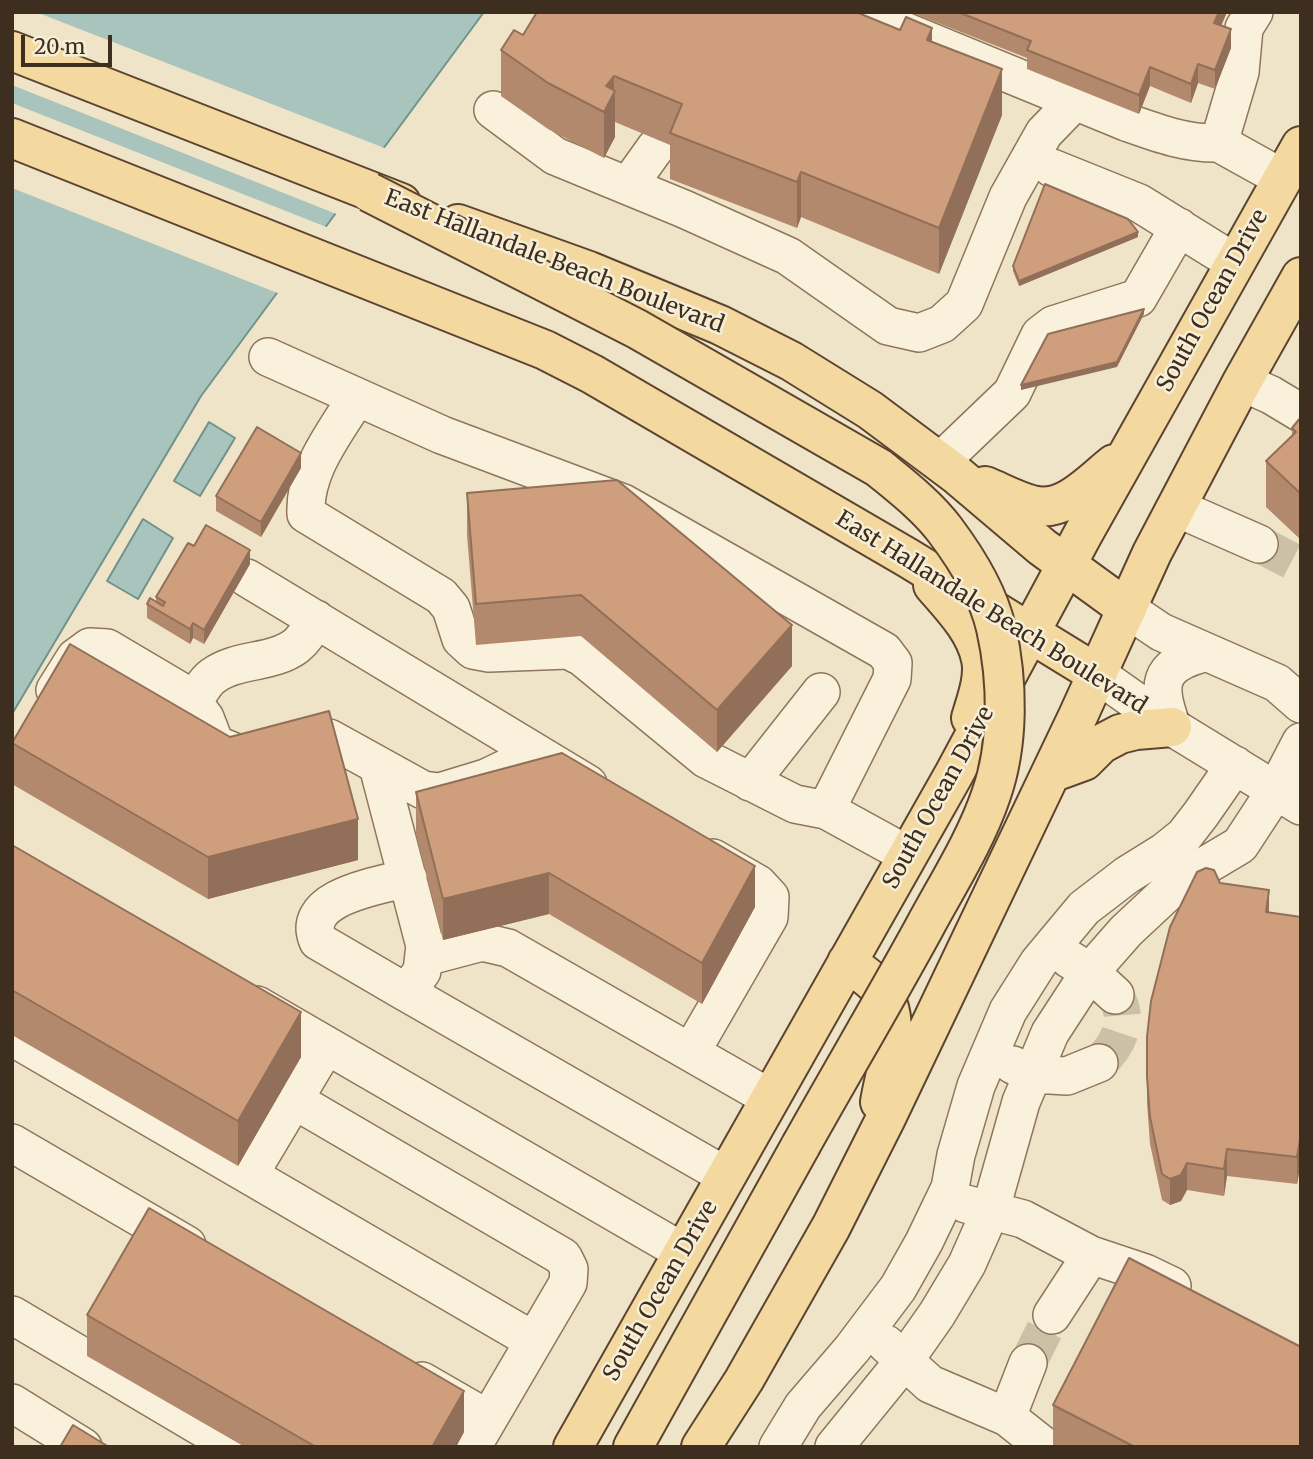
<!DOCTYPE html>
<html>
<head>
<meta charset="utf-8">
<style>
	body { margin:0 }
	#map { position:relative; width:1313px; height:1459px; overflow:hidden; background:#f0e4c8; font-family:Merriweather,serif }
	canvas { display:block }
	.frame { position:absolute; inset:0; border:14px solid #3d2e20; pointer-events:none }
	.scale { position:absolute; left:21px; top:35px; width:91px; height:32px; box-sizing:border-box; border:4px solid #3d2e20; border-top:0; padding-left:9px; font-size:21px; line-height:24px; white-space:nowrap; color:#3d2e20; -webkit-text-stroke:5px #f7eed8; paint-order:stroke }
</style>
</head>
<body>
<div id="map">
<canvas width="1313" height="1459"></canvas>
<div class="frame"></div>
<div class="scale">20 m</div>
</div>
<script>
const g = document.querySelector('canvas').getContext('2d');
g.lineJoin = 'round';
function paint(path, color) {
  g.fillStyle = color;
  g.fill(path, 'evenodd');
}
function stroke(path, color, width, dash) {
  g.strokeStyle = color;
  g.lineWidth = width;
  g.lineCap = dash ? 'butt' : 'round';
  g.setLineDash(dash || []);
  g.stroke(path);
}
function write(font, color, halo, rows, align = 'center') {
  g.font = font + ' Merriweather,serif';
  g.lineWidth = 5;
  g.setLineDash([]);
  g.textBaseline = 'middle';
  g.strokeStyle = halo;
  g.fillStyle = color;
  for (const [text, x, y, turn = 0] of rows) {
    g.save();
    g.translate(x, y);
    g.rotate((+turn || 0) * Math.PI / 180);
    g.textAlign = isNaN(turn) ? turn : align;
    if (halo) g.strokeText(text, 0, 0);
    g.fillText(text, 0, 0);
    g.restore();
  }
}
const water = new Path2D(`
	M12,12H484L201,396L12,714Z
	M209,422L235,438L200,496L174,481Z
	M143,519L173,538L138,599L107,581Z`);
paint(water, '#a9c4bc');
stroke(water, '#6f938a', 2);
paint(new Path2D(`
	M12,12H36L387,149L339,215L12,85Z
	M12,103L329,228L280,294L12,188Z`), '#f0e4c8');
stroke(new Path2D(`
	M1259,544L1301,566
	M1099,1063C1119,1045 1131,1019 1115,995
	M1028,1363L1052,1315`), '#ccc0a6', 37, [37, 18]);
const minor = new Path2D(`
	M858,12L1126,122C1157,133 1186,144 1219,143
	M1254,12L1244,28L1240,72L1219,143L1282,178
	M493,110L555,156L684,209L788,256L888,326L919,333L942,324L964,304L1008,197L1044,133L1075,101
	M1052,168L1139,203L1234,262
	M628,186L656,147
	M268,357L442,435L623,503L884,651L893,663L892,679L826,810L908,855
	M1242,382L1271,395L1301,413
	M356,398C334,435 304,470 306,514L441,596L451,608L461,639L473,650L489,653L568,650L582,657L706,759L795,804L826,810
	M940,462L1012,393L1040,335L1053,325L1138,298L1179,227
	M1177,508L1259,544
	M247,578L588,784
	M1127,609L1161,632L1277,683L1301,704
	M1097,674L1172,727L1301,806
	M55,690L75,658L90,647L107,648L178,690L193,702L205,718L215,744L244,756L329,738L423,790L440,792L486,778L509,767L528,748
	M193,702C199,694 204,682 213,676C237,658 272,664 296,646C305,639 310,629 316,619
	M1172,727C1157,686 1156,666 1204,653
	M378,766L425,946L422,971L407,993L726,1176
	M750,782L821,692
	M425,957L482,942L508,948L770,1098
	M1069,959L1090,972L1115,995
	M407,993L318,941C299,897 378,886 408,878
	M257,1005L683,1252
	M12,1037L534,1341
	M691,1052L769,917L770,897L758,884L713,858
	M1013,1065L1033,1074L1067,1076L1099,1063
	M294,1100L563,1257L569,1269L568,1283L472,1447
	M12,1143L187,1245
	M249,1175L326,1046
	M966,1204L1023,1219L1091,1255L1145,1273L1172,1286
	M12,1315L235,1447
	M1052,1315L1091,1255
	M886,1344L930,1384L1007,1417L1045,1447
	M422,1381L488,1419
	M12,1403L83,1447
	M1007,1417L1028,1363
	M778,1447L803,1406L852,1349L898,1288L924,1242L950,1188L956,1155L976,1086L1008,1011L1039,962L1084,908L1127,875L1164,852L1184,836L1201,814L1235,765
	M834,1447L904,1361L937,1314L967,1264L990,1212L1021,1102L1050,1033L1078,990L1090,972L1126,931L1172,888L1198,870L1240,845L1276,790L1301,742`);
const major = new Path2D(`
	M12,51L401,203
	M12,138L545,350L592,374L908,558L1097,674
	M458,224L589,271L720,325L791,361L870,410L957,475L1042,547L1127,609
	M985,486C1000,492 1016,501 1032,505C1064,514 1091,482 1114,464
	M933,585C952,607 975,630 981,659C985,678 976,701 971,718
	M1051,773L1084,761L1101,744L1120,734L1136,730L1172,727
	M847,962C857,970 869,977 877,986C905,1017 886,1066 880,1102
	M573,1447L954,774L1083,534L1301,146
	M633,1447L801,1145
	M701,1447L744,1380L831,1227L886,1118L1078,716L1152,553L1242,382L1301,277`);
stroke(minor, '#8d765c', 40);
stroke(major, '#5b4430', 42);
stroke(minor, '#faf1dc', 37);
stroke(major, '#f3d9a0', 38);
const majorBridge = new Path2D(`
	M369,192L637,329L879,468C902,487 927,506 945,530C966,558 988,593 996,628C1008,681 1009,744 991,795C975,842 947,885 924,928C884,1001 842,1072 801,1145`);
stroke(majorBridge, '#5b4430', 42, []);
stroke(majorBridge, '#f3d9a0', 38);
paint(new Path2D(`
	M910,12H1227L1221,26L1231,48L1215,89L1198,83L1191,103L1150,86L1139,114L1027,69V58Z
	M523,35L932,42L1002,115L939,274L801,217L797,228L670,179V145L615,122V137L604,158L548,129L501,96V50Z
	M1138,237L1019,286L1013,271V266Z
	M1301,417V540L1266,507V461L1292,436V428Z
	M301,468L261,537L216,511V496Z
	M467,493L792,666L717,752L581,636L476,645L467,535Z
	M194,546L250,564L204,644L193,638L190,644L147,618V604L156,601V597Z
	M12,742L358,860L208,899L12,784Z
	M416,792L755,907L702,1004L549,914L443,940L416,834Z
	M12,845L301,1057L238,1166L12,1035Z
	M1220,883L1269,912L1301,917V1161L1297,1184L1227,1176L1224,1196L1187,1190L1181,1201L1170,1205L1162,1200L1150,1144L1147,1103V1037Z
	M87,1315L464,1432L456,1447H245L87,1356Z
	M1053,1405L1301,1447H1053Z`), '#b2896c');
paint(new Path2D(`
	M1219,12H1227L1214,42V23Z
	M932,28V74L927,40Z
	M1231,29V48L1215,89V70Z
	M1198,64V83L1191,103V84Z
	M1150,67V86L1139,114V95Z
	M1002,69V115L939,274V228Z
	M614,76V94L615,91V137L604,158V112L606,86Z
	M801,172V217L797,228V182Z
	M1138,232V237L1019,286V281Z
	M1144,309V314L1117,367L1021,390V385Z
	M301,453V468L261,537V522Z
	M250,550V564L204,644V630Z
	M193,623V638L190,644V629Z
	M792,625V666L717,752V710Z
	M358,819V860L208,899V857Z
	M755,866V907L702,1004V963Z
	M549,873V914L443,940V899Z
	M1269,890V917L1266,912Z
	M301,1012V1057L238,1166V1121Z
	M1301,1134V1161L1297,1184V1157Z
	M1227,1149V1176L1224,1196V1169Z
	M1187,1163V1190L1181,1201L1170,1205V1179Z
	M464,1391V1432L456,1447H432Z`), '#916f58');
const building = new Path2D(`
	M537,12H856L900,30L906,17L932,28L927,40L1002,69L939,228L801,172L797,182L670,133L682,104L614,76L606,86L615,91L604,112L548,83L501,50L514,30L523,35Z
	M958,12H1219L1214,23L1231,29L1215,70L1198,64L1191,84L1150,67L1139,95L1027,50L1031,41Z
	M1045,184L1128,219L1138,232L1019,281L1013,266Z
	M1144,309L1117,362L1021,385L1048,334Z
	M1301,417V494L1266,461L1296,432L1292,428Z
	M257,427L301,453L261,522L216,496Z
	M617,480L792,625L717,710L581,595L476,604L467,493Z
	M206,525L250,550L204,630L193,623L190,629L147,604L150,598L163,606L165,602L156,597L188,543L194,546Z
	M70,644L230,737L329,711L358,819L208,857L12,743Z
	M562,753L755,866L702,963L549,873L443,899L416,792Z
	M12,845L301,1012L238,1121L12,990Z
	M1206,868L1214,870L1220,883L1269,890L1266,912L1301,917V1134L1297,1157L1227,1149L1224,1169L1187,1163L1181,1175L1170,1179L1162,1174L1150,1117L1147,1077V1037L1151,1001L1170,927L1197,872Z
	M149,1208L464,1391L432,1447H316L87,1315Z
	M1129,1258L1301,1347V1447H1135L1053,1405Z
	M73,1425L109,1447H60Z`);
paint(building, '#cf9f7d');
stroke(building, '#916f58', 2);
write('23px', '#3d2e20', '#f7eed8', [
	["East Hallandale Beach Boulevard",554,262,21],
	["South Ocean Drive",1213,301,-61],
	["East Hallandale Beach Boulevard",991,613,32],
	["South Ocean Drive",939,798,-61],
	["South Ocean Drive",661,1291,-60]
]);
</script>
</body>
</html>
